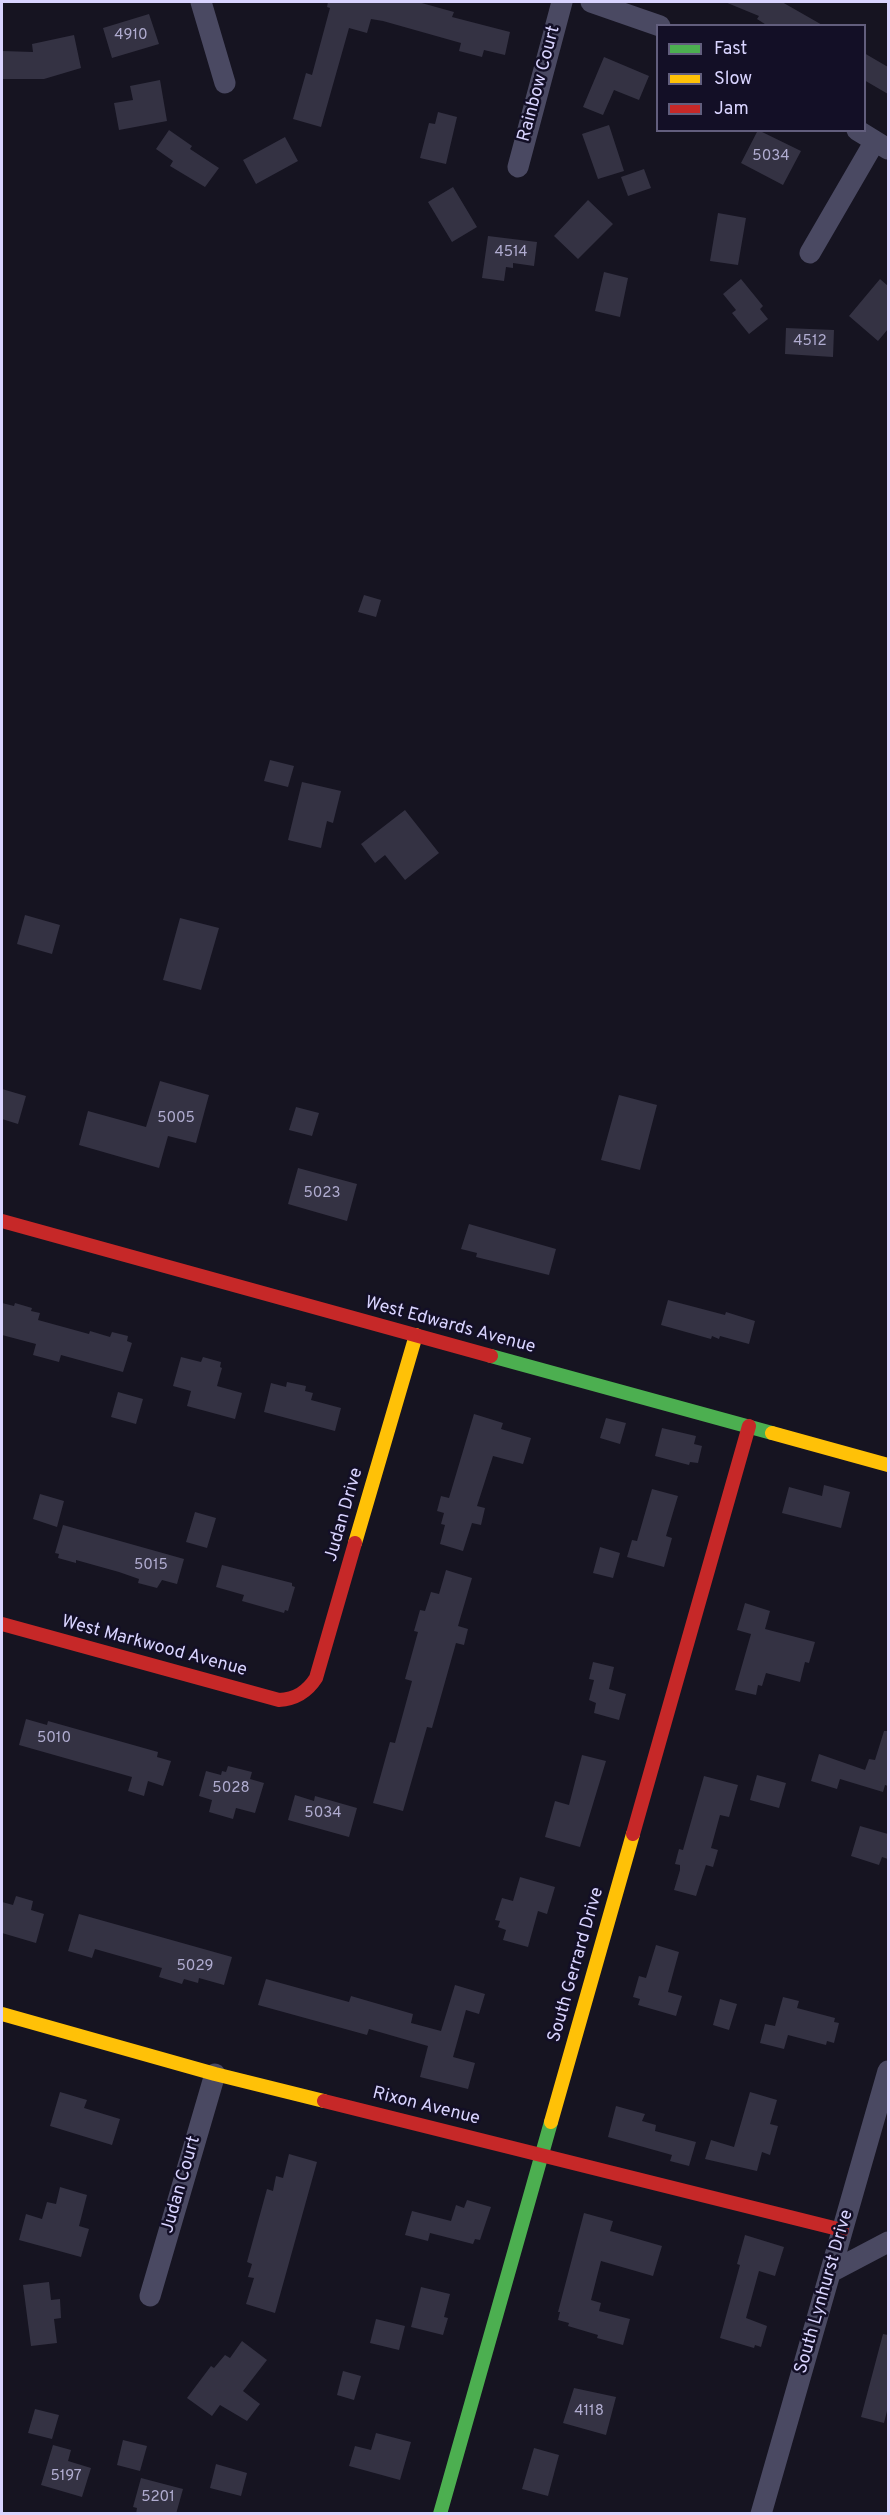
<!DOCTYPE html>
<html>
<head>
<meta charset="utf-8">
<style>
	body { margin:0 }
	#map { position:relative; width:890px; height:2515px; overflow:hidden; background:#161421; font-family:Overpass,sans-serif }
	canvas { display:block }
	.frame { position:absolute; inset:0; border:3px solid #d9d4ff; pointer-events:none }
	.legend { position:absolute; left:656px; top:24px; width:210px; height:108px; box-sizing:border-box; background:#130f26; border:2px solid #625e7d; margin:0; padding:8px 10px; list-style:none; font-size:18px; color:#d9d4ff }
	.legend li { display:flex; align-items:center; gap:12px; height:30px }
	.legend b { width:30px; border:2px solid #625e7d }
</style>
</head>
<body>
<div id="map">
<canvas width="890" height="2515"></canvas>
<div class="frame"></div>
<ul class="legend">
<li><b style="height:8px;background:#4caf50"></b>Fast</li>
<li><b style="height:8px;background:#ffc107"></b>Slow</li>
<li><b style="height:8px;background:#c62828"></b>Jam</li>
</ul>
</div>
<script>
const g = document.querySelector('canvas').getContext('2d');
g.lineJoin = 'round';
function paint(path, color) {
  g.fillStyle = color;
  g.fill(path, 'evenodd');
}
function stroke(path, color, width, dash) {
  g.strokeStyle = color;
  g.lineWidth = width;
  g.lineCap = dash ? 'butt' : 'round';
  g.setLineDash(dash || []);
  g.stroke(path);
}
function write(font, color, halo, rows, align = 'center') {
  g.font = font + ' Overpass,sans-serif';
  g.lineWidth = 5;
  g.setLineDash([]);
  g.textBaseline = 'middle';
  g.strokeStyle = halo;
  g.fillStyle = color;
  for (const [text, x, y, turn = 0] of rows) {
    g.save();
    g.translate(x, y);
    g.rotate((+turn || 0) * Math.PI / 180);
    g.textAlign = isNaN(turn) ? turn : align;
    if (halo) g.strokeText(text, 0, 0);
    g.fillText(text, 0, 0);
    g.restore();
  }
}
paint(new Path2D(`
	M328,2H418L454,12L452,17L510,32L505,55L484,50L482,57L459,51L461,43L383,21L371,19L367,33L349,28L321,127L293,119L306,73L312,75L330,8L327,7Z
	M725,2H782L824,26H768L757,19L759,16Z
	M149,14L159,44L112,58L103,28Z
	M74,35L81,68L44,79H2V51L33,52L32,44Z
	M864,53L888,67V94L864,80Z
	M604,57L649,76L639,100L614,90L603,115L583,107Z
	M160,80L167,121L119,130L114,103L133,100L130,86Z
	M438,112L457,117L446,164L420,158L429,123L435,124Z
	M609,125L624,171L598,179L582,134Z
	M169,130L192,146L190,149L219,168L205,187L170,166L173,161L156,149Z
	M758,130L801,151L783,185L741,163Z
	M285,137L298,161L256,184L243,160Z
	M644,169L651,188L628,196L621,177Z
	M453,187L477,227L452,242L428,202Z
	M588,200L613,224L578,259L554,236Z
	M718,213L746,218L738,265L710,261Z
	M488,236L537,242L534,266L513,263V268L506,267L504,281L482,278Z
	M604,272L628,278L620,317L595,311Z
	M741,279L763,306L760,309L768,319L749,334L732,313L736,310L723,294Z
	M880,279L888,286V329L878,341L849,316Z
	M786,328L834,330L833,357L785,354Z
	M364,595L381,600L376,617L358,612Z
	M270,760L294,766L288,787L264,781Z
	M302,782L341,791L333,823L327,821L321,848L288,840Z
	M405,810L439,853L405,880L385,855L375,863L361,844Z
	M25,915L60,925L52,954L17,944Z
	M180,918L219,928L201,990L163,980Z
	M160,1081L209,1095L196,1143L168,1136L159,1168L79,1145L88,1111L146,1127Z
	M2,1089L26,1096L18,1124L2,1119Z
	M619,1095L657,1105L640,1170L601,1160Z
	M296,1107L319,1113L312,1136L289,1130Z
	M298,1168L357,1184L347,1221L288,1204Z
	M469,1224L556,1249L549,1275L476,1257L477,1253L461,1249Z
	M668,1300L725,1315L726,1312L755,1321L749,1344L720,1336L719,1339L712,1336L711,1339L661,1325Z
	M2,1303L14,1306L15,1303L32,1308L31,1311L40,1313L38,1320L89,1334L90,1331L110,1337L112,1332L128,1336L127,1341L132,1343L123,1372L61,1355L59,1362L33,1355L36,1344L2,1335Z
	M181,1357L201,1362L203,1357L221,1362L220,1367L222,1368L217,1386L242,1393L235,1419L187,1406L191,1391L173,1386Z
	M287,1382L306,1386L305,1391L313,1393L311,1400L341,1408L335,1431L264,1412L271,1383L286,1387Z
	M118,1392L143,1399L136,1424L111,1417Z
	M474,1414L503,1423L501,1429L531,1438L523,1464L493,1456L477,1506L485,1508L481,1525L472,1523L463,1551L440,1544L445,1525L441,1524L444,1513L437,1511L441,1496L449,1498Z
	M606,1418L626,1423L620,1444L600,1438Z
	M662,1428L696,1436L694,1444L702,1446L698,1463L690,1462L689,1465L655,1456Z
	M824,1485L850,1492L841,1528L782,1513L789,1487L822,1496Z
	M652,1489L678,1496L666,1536L672,1538L664,1567L627,1557L632,1540L637,1541Z
	M40,1494L64,1501L57,1527L33,1519Z
	M195,1512L216,1518L207,1548L186,1542Z
	M63,1525L184,1559L177,1584L162,1580L157,1588L138,1583L139,1579L119,1572L76,1560V1563L58,1558L59,1554L55,1553Z
	M600,1547L620,1553L613,1578L593,1573Z
	M222,1565L292,1583V1586L295,1587L288,1611L285,1610L284,1613L242,1601L244,1595L216,1587Z
	M446,1570L472,1578L458,1626L468,1629L464,1645L456,1643L432,1728L427,1727L403,1811L373,1803L390,1742L395,1743L412,1681L405,1679L418,1632L414,1631L420,1610L425,1611L431,1592L439,1594Z
	M745,1603L770,1611L765,1629L815,1642L809,1663L805,1662L800,1682L766,1673L762,1686L758,1685L756,1695L735,1690L751,1634L737,1630Z
	M593,1662L614,1667L609,1689L626,1694L619,1720L594,1713L596,1703L589,1700L594,1680L589,1679Z
	M26,1719L47,1725L48,1721L158,1752L157,1757L171,1761L163,1786L148,1781L144,1796L128,1791L132,1777L19,1745Z
	M884,1731H888V1786L885,1785L883,1792L840,1779L837,1789L811,1781L819,1754L865,1770L869,1759L875,1760Z
	M582,1755L606,1761L580,1847L545,1837L555,1801L569,1805Z
	M228,1766L252,1772L250,1779L264,1783L255,1813L236,1808L233,1819L209,1812L212,1800L199,1796L206,1771L221,1775L222,1771L226,1772Z
	M757,1775L786,1783L779,1808L750,1800Z
	M704,1776L738,1785L729,1817L720,1815L711,1848L718,1850L713,1867L706,1865L696,1896L674,1890L680,1870V1865L675,1864L679,1849L683,1850Z
	M295,1795L314,1801L315,1796L357,1808L349,1837L288,1820Z
	M860,1826L888,1834V1859L882,1857L879,1865L851,1856Z
	M520,1877L555,1887L547,1914L538,1911L528,1947L503,1940L506,1930L498,1927L500,1921L495,1920L502,1898L513,1901Z
	M16,1896L33,1901L31,1910L44,1914L36,1943L2,1933V1902L13,1905Z
	M79,1914L232,1957L224,1985L199,1978L198,1983L184,1979L182,1984L159,1977L162,1968L95,1949L92,1958L68,1951Z
	M656,1945L679,1952L668,1992L682,1996L676,2016L638,2005L640,1999L633,1997L639,1976L646,1978Z
	M266,1979L349,2002L351,1996L413,2014L411,2023L441,2031L455,1985L485,1994L479,2014L466,2010L453,2057L475,2063L468,2089L420,2077L428,2046L369,2029L367,2035L258,2005Z
	M783,1997L799,2001L797,2008L835,2018L834,2022L839,2023L834,2043L827,2041L826,2045L788,2035L784,2049L760,2043L765,2024L775,2026Z
	M720,1999L737,2004L729,2030L713,2025Z
	M60,2092L87,2100L84,2108L120,2119L112,2145L50,2126Z
	M750,2092L777,2100L770,2124L778,2126L770,2155L762,2152L757,2171L705,2159L711,2140L734,2147Z
	M616,2106L645,2114L642,2121L656,2125L655,2131L696,2142L689,2166L670,2161L672,2155L608,2137Z
	M289,2154L317,2162L275,2313L246,2304L254,2278L248,2277L252,2264L247,2262L267,2189L273,2191L276,2176L283,2178Z
	M60,2187L87,2195L79,2226L89,2229L81,2257L19,2240L26,2214L42,2219L47,2202L56,2204Z
	M467,2200L491,2207L480,2240L475,2239L473,2244L430,2233L428,2241L405,2235L412,2211L451,2221L456,2205L464,2208Z
	M584,2213L613,2221L610,2231L662,2246L653,2276L601,2261L591,2300L601,2303L599,2311L630,2319L623,2345L597,2338L598,2335L568,2326L569,2323L558,2320L560,2312H558Z
	M745,2235L784,2247L775,2276L759,2271L746,2318L767,2326L761,2347L755,2345L754,2348L720,2338L740,2265L737,2264Z
	M49,2282L51,2300L60,2299L61,2318L54,2319L57,2343L31,2346L23,2285Z
	M421,2287L450,2294L444,2317L448,2318L443,2335L411,2327Z
	M376,2319L405,2326L399,2350L370,2343Z
	M883,2334L888,2335V2407L884,2423L861,2417Z
	M242,2341L267,2360L243,2391L260,2404L247,2421L220,2405L212,2416L187,2398L211,2366L214,2368L225,2355L230,2358Z
	M343,2371L361,2376L354,2400L337,2395Z
	M574,2388L616,2397L606,2435L563,2423Z
	M35,2409L59,2415L52,2439L28,2433Z
	M376,2433L411,2442L400,2480L349,2466L355,2446L371,2450Z
	M123,2440L147,2446L140,2471L117,2465Z
	M53,2445L71,2450L68,2461L91,2468L82,2497L41,2485Z
	M534,2448L559,2455L548,2496L522,2489Z
	M216,2464L247,2473L241,2496L210,2488Z
	M141,2478L183,2489L176,2514H136L137,2508L133,2507Z`), '#343243');
stroke(new Path2D(`
	M201,2L225,83
	M591,2L660,26
	M857,130L888,149
	M518,167L562,2
	M810,253L875,141
	M831,2272L888,2242
	M150,2296L215,2074
	M761,2514L888,2071`), '#4a4962', 21);
stroke(new Path2D(`
	M491,1356L772,1433
	M440,2514L551,2122`), '#4caf50', 14);
stroke(new Path2D(`
	M772,1433L888,1465
	M355,1543L416,1335
	M2,2014L215,2074L324,2101
	M551,2122L633,1834`), '#ffc107', 14);
stroke(new Path2D(`
	M2,1221L491,1356
	M2,1624L279,1700C296,1699 307,1692 316,1678L355,1543
	M633,1834L749,1426
	M324,2101L842,2230`), '#c62828', 14);
write('15px', '#b0acd0', null, [
	["4910",131,36],
	["5034",771,157],
	["4514",511,253],
	["4512",810,342],
	["5005",176,1119],
	["5023",322,1194],
	["5015",151,1566],
	["5010",54,1739],
	["5028",231,1789],
	["5034",323,1814],
	["5029",195,1967],
	["4118",589,2412],
	["5197",66,2477],
	["5201",158,2498]
]);
write('18px', '#d9d4ff', '#130f26', [
	["Rainbow Court",540,84,-75],
	["West Edwards Avenue",450,1326,15],
	["Judan Drive",345,1515,-74],
	["West Markwood Avenue",154,1647,15],
	["South Gerrard Drive",577,1965,-74],
	["Rixon Avenue",426,2107,14],
	["Judan Court",182,2185,-74],
	["South Lynhurst Drive",825,2292,-74]
]);
</script>
</body>
</html>
